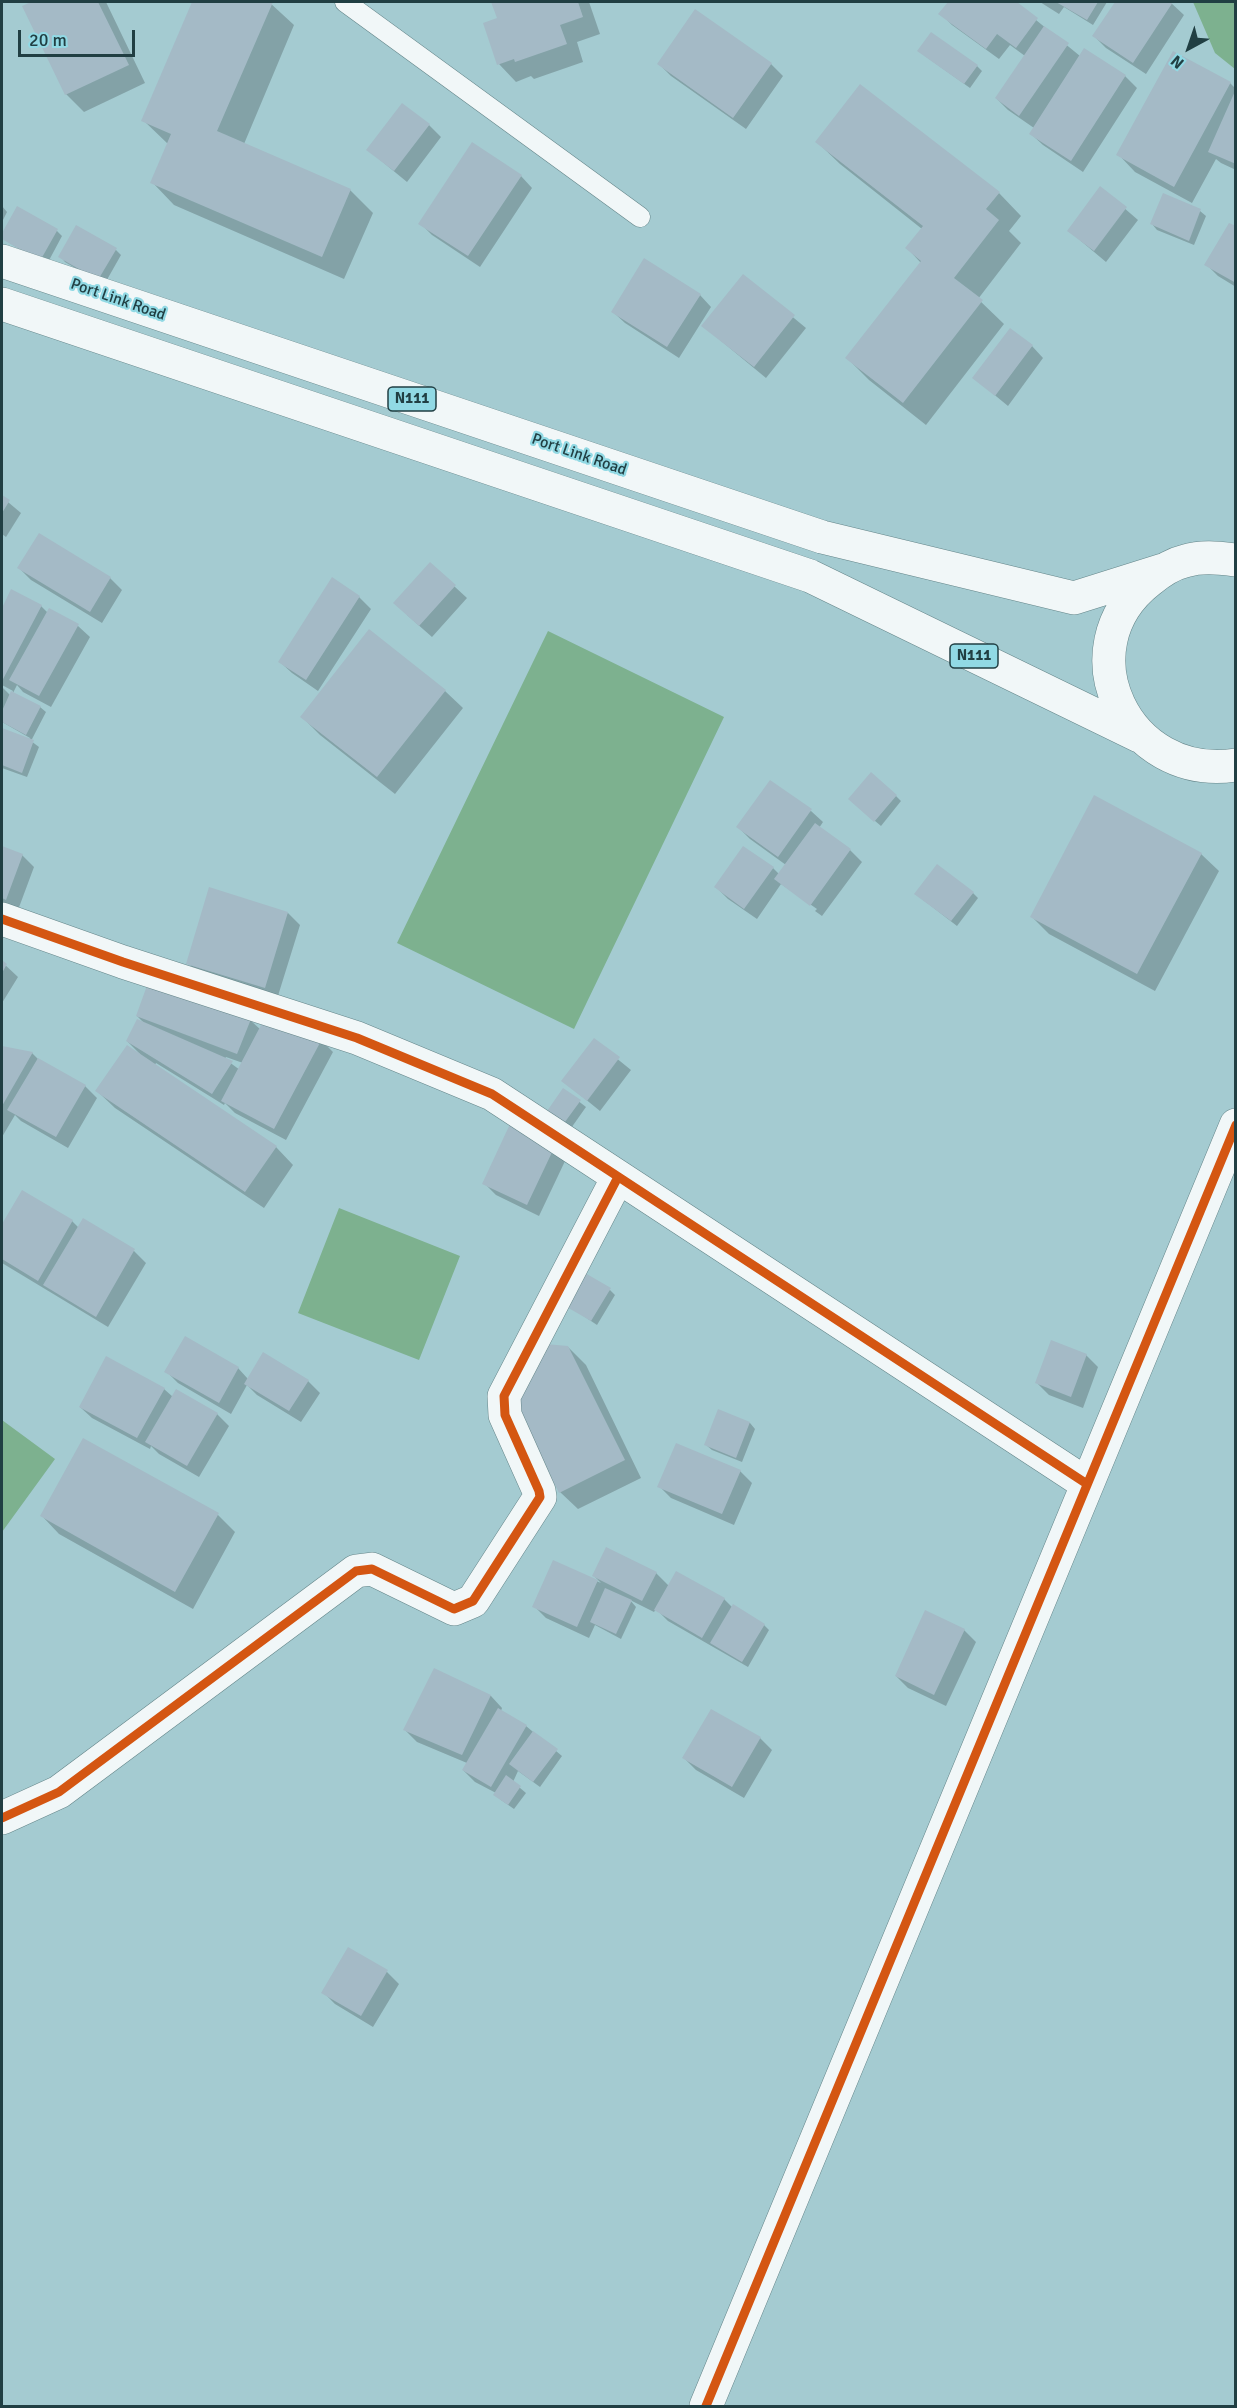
<!DOCTYPE html>
<html>
<head>
<meta charset="utf-8">
<style>
	body { margin:0 }
	#map { position:relative; width:1237px; height:2408px; overflow:hidden; background:#a4cbd1; font-family:Signika,sans-serif }
	canvas { display:block }
	.frame { position:absolute; inset:0; border:3px solid #213f43; pointer-events:none }
	.north { position:absolute; left:1159px; top:18px; width:60px; height:60px; -webkit-text-stroke:4px #91d9e4; paint-order:stroke; rotate:220deg; font-size:16px; font-weight:700; line-height:24px; text-align:center; color:#213f43 }
	.north::after { content:''; display:block; margin:auto; width:21px; height:27px; background:#213f43; clip-path:polygon(50% 0,100% 100%,50% 72%,0 100%) }
	.scale { position:absolute; left:18px; top:30px; width:117px; height:27px; box-sizing:border-box; border:3px solid #213f43; border-top:0; padding-left:8px; font-size:18px; line-height:21px; white-space:nowrap; color:#213f43; -webkit-text-stroke:4px #91d9e4; paint-order:stroke }
</style>
</head>
<body>
<div id="map">
<canvas width="1237" height="2408"></canvas>
<div class="frame"></div>
<div class="north">N</div>
<div class="scale">20 m</div>
</div>
<script>
const g = document.querySelector('canvas').getContext('2d');
g.lineJoin = 'round';
function paint(path, color) {
  g.fillStyle = color;
  g.fill(path, 'evenodd');
}
function stroke(path, color, width, dash) {
  g.strokeStyle = color;
  g.lineWidth = width;
  g.lineCap = dash ? 'butt' : 'round';
  g.setLineDash(dash || []);
  g.stroke(path);
}
function write(font, color, halo, rows, align = 'center') {
  g.font = font + ' Signika,sans-serif';
  g.lineWidth = 4.5;
  g.setLineDash([]);
  g.textBaseline = 'middle';
  g.strokeStyle = halo;
  g.fillStyle = color;
  for (const [text, x, y, turn = 0] of rows) {
    g.save();
    g.translate(x, y);
    g.rotate((+turn || 0) * Math.PI / 180);
    g.textAlign = isNaN(turn) ? turn : align;
    if (halo) g.strokeText(text, 0, 0);
    g.fillText(text, 0, 0);
    g.restore();
  }
}
paint(new Path2D(`
	M1193,2H1235V69L1215,53Z
	M548,631L724,717L574,1029L397,943Z
	M339,1208L460,1256L419,1360L298,1313Z
	M2,1420L55,1459L2,1532Z`), '#7db18f');
paint(new Path2D(`
	M34,2H106L145,83L84,112L66,94L24,6Z
	M194,2H269L294,25L244,144L350,190L373,213L344,279L174,205L152,182L168,144L143,120Z
	M493,2H589L600,34L577,42L583,62L534,79L531,76L516,82L499,64V19Z
	M950,2H1014L1080,56L1125,76L1137,88L1083,172L1043,145L1031,134L1034,128L1008,110L996,98L1025,56L1010,45L999,59L952,25L940,13Z
	M1040,2H1107L1093,25L1064,7L1059,14Z
	M1117,2H1170L1184,15L1146,74L1106,48L1094,36Z
	M696,11L771,64L783,76L746,129L671,76L659,64Z
	M1174,53L1230,83L1236,89V170L1221,163L1216,159L1192,203L1135,172L1118,154Z
	M925,56L977,66L982,71L970,88Z
	M429,125L441,137L407,182L368,150Z
	M817,142L999,193L1021,216L1009,231L1021,243L978,299L1004,324L926,425L869,380L847,358L921,263L907,248L922,229L840,164Z
	M521,176L532,188L480,267L432,235L420,223Z
	M1101,188L1138,220L1106,262L1069,231Z
	M2,206L7,212L2,222Z
	M18,208L57,231L62,236L46,266L2,238Z
	M1200,211L1206,216L1194,245L1157,230L1152,224Z
	M1236,228V287L1218,276L1206,264Z
	M116,250L121,255L104,285L65,262L60,256Z
	M743,276L806,328L766,378L703,326Z
	M700,295L711,307L679,358L625,323L613,312Z
	M1032,346L1043,358L1008,406L974,378Z
	M2,497L21,513L6,537L2,534Z
	M430,564L467,598L432,637L407,615Z
	M19,568L110,578L122,590L102,623L31,580Z
	M12,591L41,606L48,613L50,610L78,626L90,637L51,707L23,692L17,685L13,693L40,707L46,712L31,741L39,747L27,777L2,768V730L29,740L30,738L2,722V687L11,696L13,691L2,685V611Z
	M359,597L371,609L318,691L292,673L280,662Z
	M445,691L463,708L395,794L320,735L302,717Z
	M896,796L901,801L881,826L855,804Z
	M811,811L823,822L819,828L850,850L862,862L822,916L815,911L817,909L781,884L757,919L728,899L716,887L773,868L779,874L786,865L750,839L738,827Z
	M2,848L22,855L34,867L18,910L2,904Z
	M1201,854L1219,871L1155,991L1049,934L1031,916Z
	M973,893L978,898L957,926L922,899Z
	M288,913L300,925L277,999L200,975L188,963Z
	M2,962L18,977L2,1003Z
	M137,1016L250,1020L261,1030L321,1040L333,1052L286,1140L235,1113L225,1103L224,1105L156,1063L155,1065L276,1147L293,1165L264,1208L115,1108L97,1091L140,1054L127,1041L145,1024ZM226,1057L243,1063L240,1070L225,1059Z
	M594,1040L631,1070L600,1111L563,1081Z
	M2,1048L32,1053L39,1060L85,1086L97,1098L68,1148L21,1121L15,1115L2,1137Z
	M564,1090L586,1107L569,1131L552,1119Z
	M511,1126L566,1159L539,1216L496,1195L484,1183Z
	M84,1220L134,1251L146,1263L108,1327L2,1263V1225L72,1221L79,1228Z
	M610,1290L615,1295L597,1325L567,1305Z
	M185,1338L238,1368L248,1379L308,1381L320,1393L301,1422L257,1395L247,1385L231,1414L178,1383L166,1371Z
	M568,1347L586,1365L641,1478L578,1509L560,1492Z
	M1086,1355L1098,1367L1083,1408L1049,1395L1037,1383Z
	M164,1389L173,1397L217,1414L229,1426L199,1477L159,1454L151,1446L150,1449L92,1418L80,1407Z
	M719,1411L750,1423L755,1429L742,1462L712,1450L706,1445Z
	M740,1471L752,1483L734,1525L671,1498L659,1486Z
	M218,1515L235,1532L193,1609L59,1534L42,1516Z
	M553,1562L601,1583L594,1576L656,1573L669,1586L724,1599L733,1608L764,1625L769,1630L748,1667L668,1621L656,1609L654,1612L630,1600L636,1607L621,1639L595,1625L589,1638L546,1618L534,1606Z
	M964,1630L976,1642L946,1706L908,1688L896,1676Z
	M434,1670L491,1696L502,1708L501,1711L526,1726L562,1756L540,1787L518,1771L513,1782L526,1793L514,1809L501,1800L496,1793L475,1782L463,1770L467,1763L417,1742L405,1730Z
	M711,1711L760,1738L772,1750L744,1798L696,1770L684,1758Z
	M348,1949L387,1972L399,1984L373,2027L335,2004L323,1992Z`), '#0003');
paint(new Path2D(`
	M31,2H98L129,65L65,95L22,6Z
	M192,2H273L217,131L351,189L322,257L150,183L171,134L141,121Z
	M491,2H578L583,17L560,25L567,44L515,62L514,59L497,65L483,23L497,18Z
	M948,2H1017L1038,18L1016,48L997,34L986,49L938,14Z
	M1056,2H1098L1087,20Z
	M1115,2H1173L1133,63L1092,36Z
	M695,9L772,63L733,118L657,64Z
	M1044,26L1069,43L1019,116L995,98Z
	M931,32L978,65L964,84L917,51Z
	M1084,48L1126,75L1071,161L1029,134Z
	M1173,51L1231,82L1174,187L1116,155Z
	M860,84L1000,192L986,209L999,220L954,278L983,300L903,403L845,358L921,261L905,248L923,226L815,142Z
	M1236,89V164L1208,152Z
	M402,103L430,124L394,171L366,150Z
	M472,142L522,175L468,256L418,224Z
	M1100,186L1127,207L1094,251L1067,231Z
	M1163,193L1201,209L1189,241L1150,224Z
	M17,206L58,229L40,261L2,239V233Z
	M1229,223L1236,226V283L1204,265Z
	M76,225L117,248L98,280L58,257Z
	M644,258L701,294L667,347L611,312Z
	M743,274L795,315L754,367L701,326Z
	M1010,328L1033,345L995,396L972,378Z
	M2,495L10,500L2,513Z
	M39,533L111,577L90,612L17,568Z
	M430,562L456,585L419,626L393,603Z
	M332,577L360,596L306,680L278,662Z
	M11,589L42,605L2,681V608Z
	M49,608L79,624L39,696L9,680Z
	M369,629L446,690L377,777L300,717Z
	M11,691L41,706L26,735L2,722V711Z
	M2,728L34,740L22,773L2,765Z
	M871,772L897,795L874,822L848,799Z
	M770,780L812,809L778,857L736,827Z
	M1094,795L1202,853L1137,974L1030,917Z
	M815,823L851,849L810,906L774,879Z
	M2,846L23,854L6,900L2,898Z
	M743,846L774,867L744,909L714,887Z
	M937,864L974,892L951,921L914,894Z
	M209,887L288,912L265,988L186,964Z
	M2,960L7,964L2,973Z
	M149,980L251,1019L237,1054L136,1016Z
	M269,1010L322,1039L274,1129L221,1101Z
	M137,1019L233,1061L212,1094L126,1041Z
	M594,1038L620,1057L587,1101L561,1081Z
	M127,1045L277,1146L245,1192L95,1091Z
	M2,1046L33,1052L2,1106Z
	M38,1058L86,1085L56,1137L7,1110Z
	M563,1088L581,1100L562,1126L545,1114Z
	M510,1124L555,1146L527,1205L482,1184Z
	M22,1190L73,1220L38,1281L2,1259V1224Z
	M83,1218L135,1249L96,1317L43,1285Z
	M585,1273L611,1288L591,1321L565,1306Z
	M185,1336L239,1367L219,1403L164,1372Z
	M1051,1340L1087,1354L1071,1397L1035,1383Z
	M545,1344L568,1346L625,1460L559,1493L515,1404Z
	M263,1352L309,1380L289,1411L244,1384Z
	M106,1356L165,1388L137,1438L79,1407Z
	M176,1389L218,1413L187,1466L145,1442Z
	M718,1409L750,1422L736,1458L704,1445Z
	M83,1438L219,1513L175,1592L40,1516Z
	M676,1443L741,1470L722,1514L657,1487Z
	M606,1547L657,1572L642,1601L592,1576Z
	M553,1560L598,1580L577,1627L532,1607Z
	M676,1571L725,1598L702,1638L654,1610Z
	M605,1588L632,1600L616,1634L590,1622Z
	M733,1604L765,1624L742,1662L710,1643Z
	M925,1610L965,1629L934,1695L895,1676Z
	M434,1668L491,1695L462,1755L403,1730Z
	M498,1708L527,1725L491,1787L462,1770Z
	M711,1709L761,1737L732,1787L682,1758Z
	M533,1731L558,1749L533,1782L509,1764Z
	M506,1775L521,1786L508,1805L493,1795Z
	M348,1947L388,1970L361,2016L321,1993Z`), '#a4bac6');
const lane = new Path2D(`
	M345,2L640,217`);
const street = new Path2D(`
	M2,919L123,962L357,1038L492,1094L1087,1484
	M2,1818L59,1792L356,1571L372,1569L454,1609L473,1601L540,1497L539,1491L505,1415L504,1396L618,1177
	M706,2406L1236,1125`);
const highway = new Path2D(`
	M2,261L822,537L1074,598L1163,570
	M2,304L810,576L1139,736
	M1236,560C1218,558 1202,556 1185,561C1172,564 1160,572 1149,581C1063,648 1126,782 1236,765`);
stroke(lane, '#648589', 21);
stroke(street, '#648589', 34);
stroke(highway, '#648589', 34);
stroke(lane, '#f1f7f8', 20);
stroke(street, '#f1f7f8', 33);
stroke(highway, '#f1f7f8', 33);
stroke(new Path2D(`
	M2,919L123,962L357,1038L492,1094L1087,1484
	M2,1818L59,1792L356,1571L372,1569L454,1609L473,1601L540,1497L539,1491L505,1415L504,1396L618,1177
	M706,2406L1236,1125`), '#d45612', 9);
for (const [x, y, w] of [
	[412,399,48],
	[974,656,48]
]) {
  const box = new Path2D();
  box.roundRect(x - w / 2, y - 12, w, 24, 4.5);
  g.fillStyle = '#91d9e4';
  g.fill(box);
  stroke(box, '#213f43', 1.5);
}
write('bold 15px', '#213f43', null, [
	["N111",412,399],
	["N111",974,656]
]);
write('16px', '#213f43', '#91d9e4', [
	["Port Link Road",118,300,19],
	["Port Link Road",579,455,19]
]);
</script>
</body>
</html>
